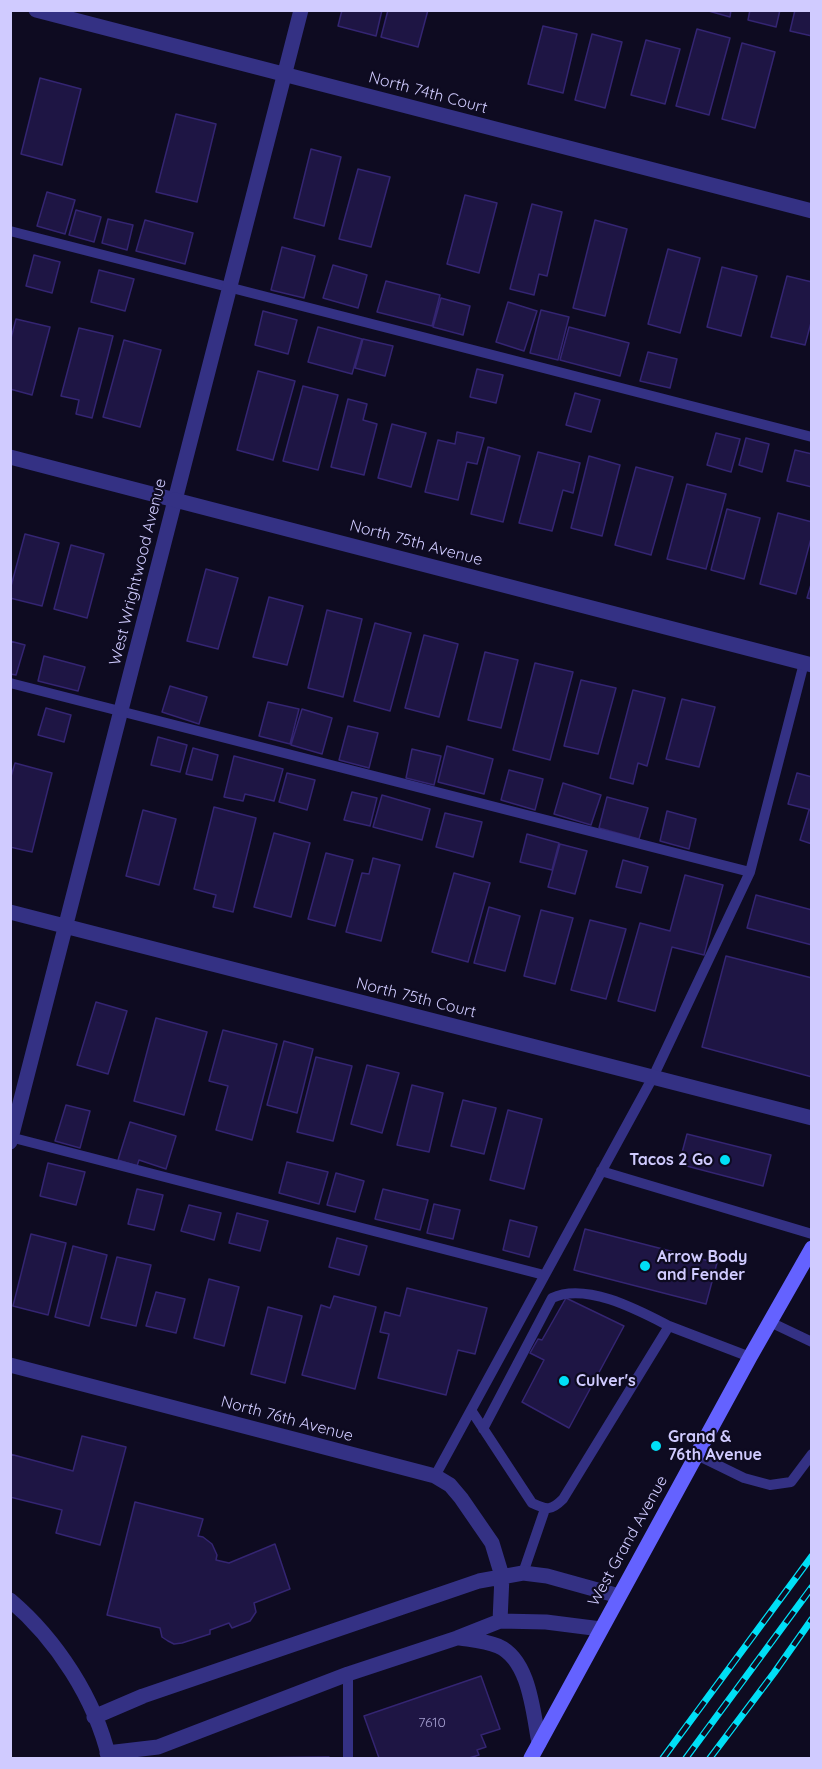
<!DOCTYPE html>
<html>
<head>
<meta charset="utf-8">
<style>
	body { margin:0 }
	#map { position:relative; width:822px; height:1769px; overflow:hidden; background:#0e0b21; font-family:Quicksand,sans-serif }
	canvas { display:block }
	.frame { position:absolute; inset:0; border:12px solid #d0cbff; pointer-events:none }
</style>
</head>
<body>
<div id="map">
<canvas width="822" height="1769"></canvas>
<div class="frame"></div>
</div>
<script>
const g = document.querySelector('canvas').getContext('2d');
g.lineJoin = 'round';
function paint(path, color) {
  g.fillStyle = color;
  g.fill(path, 'evenodd');
}
function stroke(path, color, width, dash) {
  g.strokeStyle = color;
  g.lineWidth = width;
  g.lineCap = dash ? 'butt' : 'round';
  g.setLineDash(dash || []);
  g.stroke(path);
}
function write(font, color, halo, rows, align = 'center') {
  g.font = font + ' Quicksand,sans-serif';
  g.lineWidth = 4.5;
  g.setLineDash([]);
  g.textBaseline = 'middle';
  g.strokeStyle = halo;
  g.fillStyle = color;
  for (const [text, x, y, turn = 0] of rows) {
    g.save();
    g.translate(x, y);
    g.rotate((+turn || 0) * Math.PI / 180);
    g.textAlign = isNaN(turn) ? turn : align;
    if (halo) g.strokeText(text, 0, 0);
    g.fillText(text, 0, 0);
    g.restore();
  }
}
const building = new Path2D(`
	M342,10H382L376,36L338,26Z
	M388,10H428L418,47L381,37Z
	M705,10H731L730,17Z
	M750,10H780L776,27L748,20Z
	M795,10H812V36L790,31Z
	M543,26L577,34L563,93L528,84Z
	M697,29L730,38L709,115L676,106Z
	M592,34L622,42L605,108L575,100Z
	M646,40L680,49L665,104L631,95Z
	M742,43L775,52L755,128L722,119Z
	M40,78L81,89L62,165L21,154Z
	M176,114L216,124L197,202L156,192Z
	M311,149L341,157L324,226L294,218Z
	M358,169L390,177L371,247L339,239Z
	M47,192L75,200L65,234L37,226Z
	M465,195L497,203L479,273L447,264Z
	M532,204L562,212L547,276L539,274L534,295L510,289Z
	M76,210L101,217L94,242L69,235Z
	M108,219L133,225L127,250L102,243Z
	M145,220L193,233L185,264L136,251Z
	M595,220L627,229L605,316L573,308Z
	M282,247L315,256L304,298L271,290Z
	M668,249L700,258L680,333L648,324Z
	M34,255L60,262L52,293L26,286Z
	M333,265L367,275L358,308L323,298Z
	M722,267L757,276L741,336L707,327Z
	M99,270L134,279L125,311L91,302Z
	M787,276L812,282V319L805,345L771,337Z
	M386,281L440,295L432,326L377,312Z
	M441,298L470,306L463,335L433,327Z
	M508,302L537,311L524,351L496,342Z
	M541,310L569,317L558,360L530,353Z
	M263,311L297,320L288,354L255,345Z
	M16,319L50,327L32,395L10,389V342Z
	M318,327L362,339L352,374L308,362Z
	M569,327L629,343L620,376L560,360Z
	M79,328L113,336L92,418L76,414L79,400L61,396Z
	M363,339L393,346L385,376L355,368Z
	M124,340L161,350L140,427L103,417Z
	M648,352L677,359L670,388L640,381Z
	M477,369L503,375L496,403L470,397Z
	M258,371L295,381L273,460L237,450Z
	M303,386L338,395L318,470L283,461Z
	M575,393L600,400L591,432L566,425Z
	M348,399L367,404L363,420L377,424L364,475L331,467Z
	M392,424L426,433L411,487L378,478Z
	M457,432L484,438L477,464L467,462L458,500L425,492L438,440L455,444Z
	M716,433L740,439L731,472L707,465Z
	M746,438L769,444L762,472L739,465Z
	M488,447L520,456L503,522L471,514Z
	M795,450L812,454V487L787,481Z
	M538,452L580,463L573,493L563,490L552,531L519,523Z
	M589,456L620,465L602,536L571,528Z
	M636,467L673,477L651,555L615,545Z
	M687,484L726,494L706,569L667,559Z
	M727,509L760,518L744,579L711,570Z
	M778,513L812,522V535L796,594L760,584Z
	M25,534L59,543L42,606L10,598V590Z
	M71,545L104,554L87,618L54,609Z
	M206,569L238,578L218,649L187,641Z
	M812,581V599L807,598Z
	M269,597L303,606L287,665L253,657Z
	M327,610L362,619L343,697L308,688Z
	M375,623L411,633L390,711L354,701Z
	M424,635L458,644L439,717L405,708Z
	M10,641L25,645L16,675L10,674Z
	M485,652L518,660L501,728L468,720Z
	M44,656L85,667L78,691L38,681Z
	M535,663L573,672L550,760L513,750Z
	M581,680L616,688L598,754L564,746Z
	M170,686L207,697L199,724L162,712Z
	M633,690L665,698L647,766L638,763L633,784L610,778Z
	M682,699L715,707L699,767L666,759Z
	M268,702L299,709L290,744L259,736Z
	M46,708L71,715L64,742L38,735Z
	M302,709L332,718L322,754L291,745Z
	M348,726L378,733L369,768L339,760Z
	M158,737L187,745L180,772L151,765Z
	M447,746L493,759L484,794L438,782Z
	M193,748L218,755L212,780L186,774Z
	M412,749L441,756L434,785L406,778Z
	M234,756L283,769L274,801L245,794L243,801L224,797Z
	M15,763L52,773L32,852L10,847V780Z
	M509,770L543,779L535,810L501,800Z
	M287,773L315,780L307,810L279,802Z
	M797,773L812,777V810L788,804Z
	M563,783L601,795L591,825L554,814Z
	M352,792L377,798L370,826L344,820Z
	M382,795L430,809L422,840L373,827Z
	M607,797L648,808L639,839L599,828Z
	M214,807L256,818L233,912L213,907L216,895L194,889Z
	M143,810L176,819L159,885L126,876Z
	M809,810H812V844L800,840Z
	M667,811L696,819L689,849L660,841Z
	M445,813L482,822L473,857L436,847Z
	M274,833L310,843L291,917L254,907Z
	M527,834L559,843L552,870L520,862Z
	M560,844L587,851L575,894L548,887Z
	M326,853L353,860L335,926L308,919Z
	M373,858L400,865L381,941L346,932L362,873L369,874Z
	M623,860L648,867L641,893L616,887Z
	M454,873L490,883L468,962L432,952Z
	M685,875L723,885L704,955L672,947L655,1011L618,1001L640,923L670,931Z
	M756,895L812,910V945L747,928Z
	M489,907L520,916L505,971L474,963Z
	M541,910L573,918L555,984L524,976Z
	M590,920L626,929L606,999L571,990Z
	M726,956L812,978V1077L702,1047Z
	M96,1002L127,1011L108,1074L77,1065Z
	M156,1018L207,1032L184,1115L134,1101Z
	M223,1030L277,1044L252,1140L216,1130L228,1086L209,1081Z
	M284,1041L313,1049L297,1113L267,1105Z
	M316,1057L352,1066L333,1141L297,1132Z
	M367,1065L399,1073L382,1133L351,1124Z
	M412,1085L443,1093L429,1152L397,1145Z
	M463,1100L496,1108L484,1154L451,1146Z
	M66,1105L90,1111L80,1148L55,1141Z
	M508,1110L542,1119L524,1189L490,1180Z
	M130,1122L176,1136L166,1169L139,1160L137,1166L118,1160Z
	M687,1134L771,1155L763,1186L679,1164Z
	M287,1162L328,1172L319,1204L279,1193Z
	M48,1163L85,1172L76,1205L40,1196Z
	M336,1173L364,1181L355,1212L327,1205Z
	M137,1189L163,1195L154,1230L128,1224Z
	M383,1189L428,1200L420,1230L375,1219Z
	M434,1204L460,1210L453,1239L427,1233Z
	M189,1205L221,1213L214,1240L181,1231Z
	M237,1213L268,1221L260,1251L229,1243Z
	M510,1220L537,1227L529,1257L503,1250Z
	M585,1229L717,1263L706,1304L574,1270Z
	M31,1234L66,1243L48,1315L13,1306Z
	M337,1238L367,1246L359,1275L329,1267Z
	M73,1246L107,1255L89,1326L55,1317Z
	M117,1257L151,1265L136,1326L101,1318Z
	M209,1279L239,1287L224,1346L194,1338Z
	M407,1288L487,1308L475,1354L458,1350L446,1395L378,1378L389,1334L380,1332L385,1312L400,1316Z
	M156,1292L185,1299L176,1333L146,1326Z
	M334,1296L376,1307L355,1389L302,1375L321,1305L330,1308Z
	M566,1298L624,1326L569,1428L522,1402L544,1360L530,1353L538,1339L542,1340Z
	M268,1307L302,1316L285,1383L251,1374Z
	M82,1436L126,1447L100,1545L56,1533L62,1510L10,1497V1454L73,1471Z
	M135,1502L203,1519L198,1536L203,1537L212,1544L217,1555L216,1560L229,1563L275,1544L290,1589L254,1603L256,1612L250,1621L232,1628L229,1623L210,1630V1634L182,1643L174,1644L168,1641L162,1637L160,1628L107,1615Z
	M481,1676L500,1729L481,1735L486,1747L477,1750L479,1755L469,1758H379L364,1716Z
	M329,1757V1758H241Z`);
paint(building, '#1e1544');
stroke(building, '#342572', 1.5);
stroke(new Path2D(`
	M10,231L812,437
	M10,683L750,872
	M10,1137L544,1275
	M601,1171L812,1234
	M770,1322L812,1342
	M471,1410L532,1503C547,1510 551,1511 563,1499L669,1326L750,1357
	M483,1429L552,1298C586,1282 638,1310 669,1326
	M697,1455L744,1478L770,1485L791,1482L812,1454
	M435,1476L653,1077L750,872L804,663
	M523,1573L545,1509
	M348,1758V1674`), '#343184', 10);
stroke(new Path2D(`
	M36,10L812,211
	M10,457L175,500
	M10,912L812,1118
	M10,1142L301,10
	M10,1365L435,1476L450,1485L461,1498L492,1543L502,1576L500,1621
	M10,1600C57,1640 95,1699 109,1758
	M460,1638C473,1640 486,1641 498,1646C530,1660 533,1713 539,1743
	M94,1717L143,1696L479,1581L523,1573L547,1576L619,1596
	M107,1753L158,1747L348,1674L457,1638L500,1621L546,1622L601,1629`), '#343184', 15);
stroke(new Path2D(`
	M175,500L812,665`), '#343184', 15);
stroke(new Path2D(`
	M531,1758L750,1357L812,1248`), '#6462ff', 15);
const rail = new Path2D(`
	M663,1758L812,1556
	M686,1758L812,1587
	M710,1758L774,1673L812,1619`);
stroke(rail, '#00dff6', 7);
stroke(rail, '#0e0b21', 4.5, [14]);
for (const [x, y, r, color] of [
	[725,1160,6,"#00dff6"],
	[645,1266,6,"#00dff6"],
	[564,1381,6,"#00dff6"],
	[656,1446,6,"#00dff6"]
]) {
  const dot = new Path2D();
  dot.arc(x, y, r, 0, 2 * Math.PI);
  g.fillStyle = color;
  g.fill(dot);
  stroke(dot, '#0e0b21', 2);
}
write('14px', '#a49ed0', null, [
	["7610",432,1723]
]);
write('16px', '#d0cbff', '#0e0b21', [
	["North 74th Court",428,93,15],
	["North 75th Avenue",416,543,15],
	["West Wrightwood Avenue",138,572,-76],
	["North 75th Court",416,998,14],
	["North 76th Avenue",287,1419,15],
	["West Grand Avenue",628,1541,-61]
]);
write('bold 16px', '#d0cbff', '#0e0b21', [
	["Tacos 2 Go",713,1160,"right"],
	["Arrow Body",657,1257],
	["and Fender",657,1275],
	["Culver's",576,1381],
	["Grand &",668,1437],
	["76th Avenue",668,1455]
], 'left');
</script>
</body>
</html>
